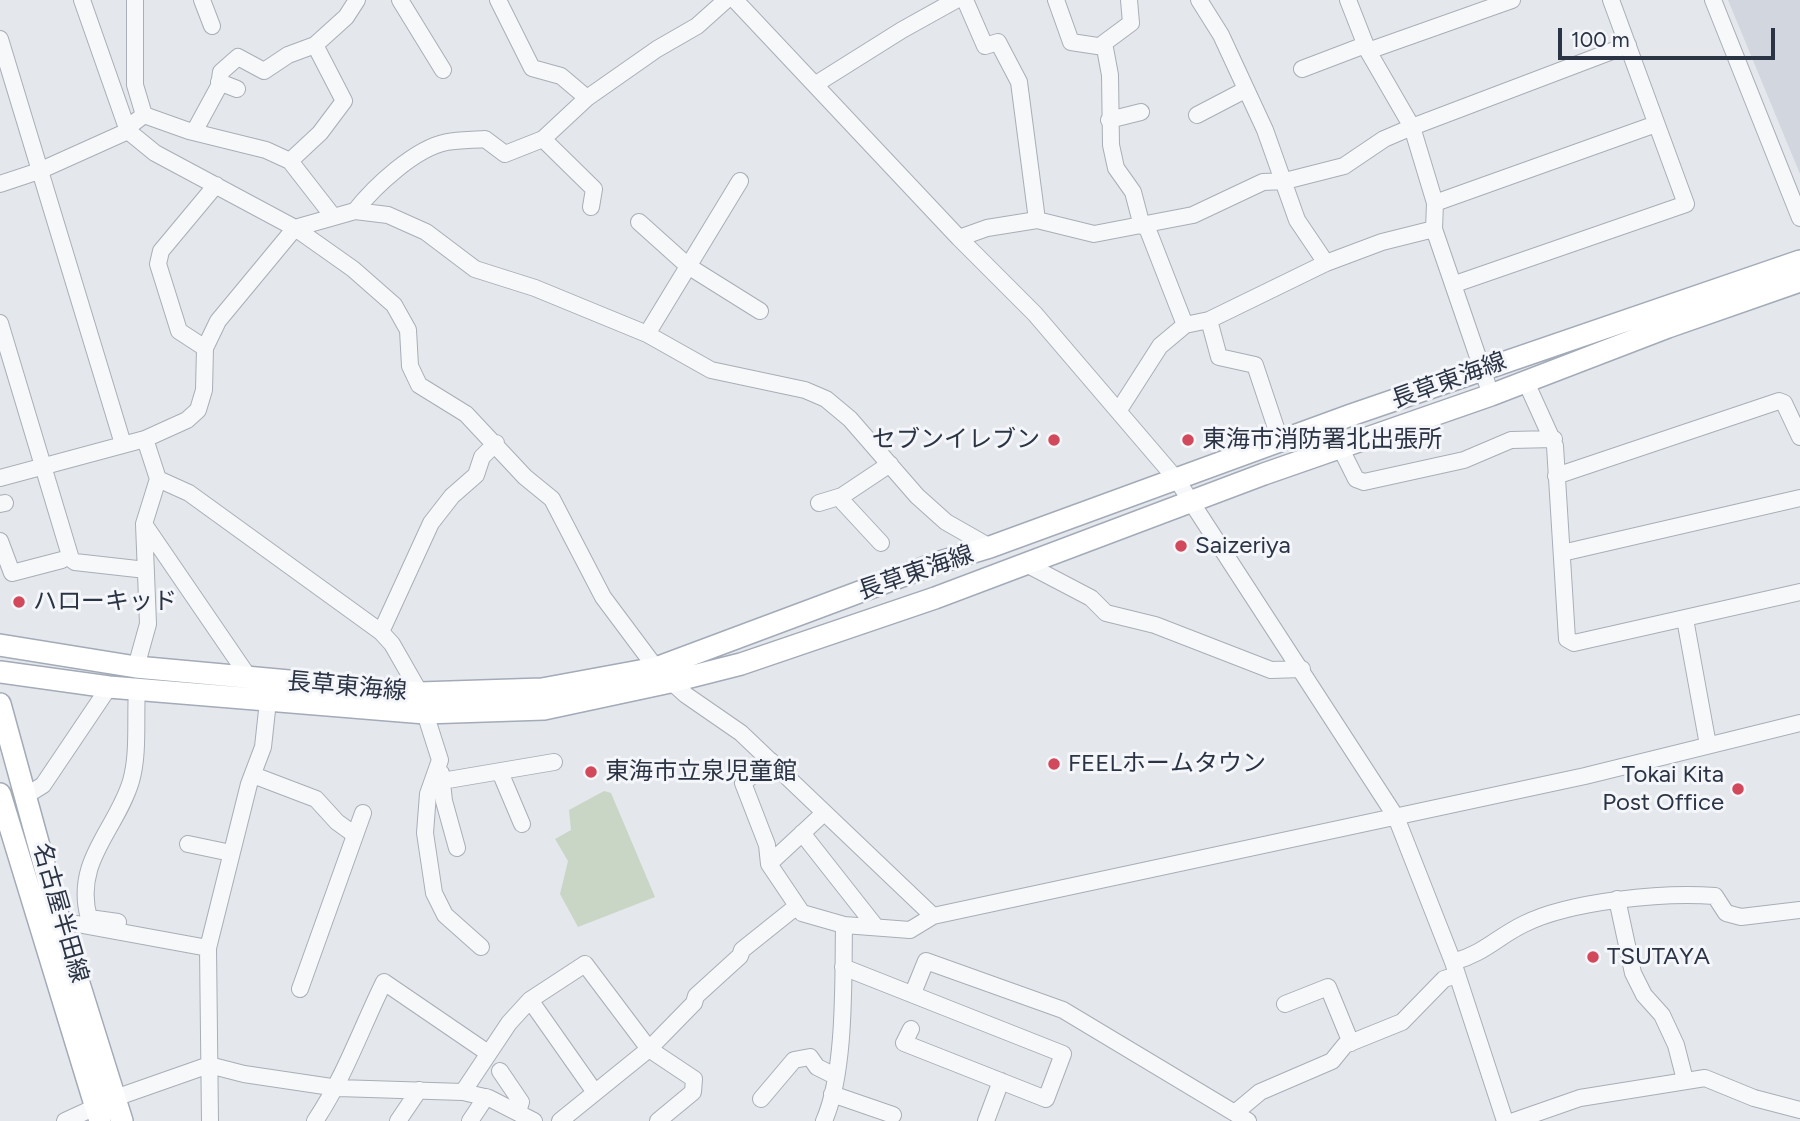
<!DOCTYPE html>
<html>
<head>
<meta charset="utf-8">
<style>
	body { margin:0 }
	#map { position:relative; width:1800px; height:1121px; overflow:hidden; background:#e4e7ec; font-family:Figtree,sans-serif }
	canvas { display:block }
	.scale { position:absolute; left:1558px; top:28px; width:217px; height:32px; box-sizing:border-box; border:4px solid #2b3445; border-top:0; padding-left:9px; font-size:21px; line-height:24px; white-space:nowrap; color:#2b3445; -webkit-text-stroke:5px #f4f6f9; paint-order:stroke }
</style>
</head>
<body>
<div id="map">
<canvas width="1800" height="1121"></canvas>
<div class="scale">100 m</div>
</div>
<script>
const g = document.querySelector('canvas').getContext('2d');
g.lineJoin = 'round';
function paint(path, color) {
  g.fillStyle = color;
  g.fill(path, 'evenodd');
}
function stroke(path, color, width, dash) {
  g.strokeStyle = color;
  g.lineWidth = width;
  g.lineCap = dash ? 'butt' : 'round';
  g.setLineDash(dash || []);
  g.stroke(path);
}
function write(font, color, halo, rows, align = 'center') {
  g.font = font + ' Figtree,"Noto Sans JP",sans-serif';
  g.lineWidth = 6;
  g.setLineDash([]);
  g.textBaseline = 'middle';
  g.strokeStyle = halo;
  g.fillStyle = color;
  for (const [text, x, y, turn = 0] of rows) {
    g.save();
    g.translate(x, y);
    g.rotate((+turn || 0) * Math.PI / 180);
    g.textAlign = isNaN(turn) ? turn : align;
    if (halo) g.strokeText(text, 0, 0);
    g.fillText(text, 0, 0);
    g.restore();
  }
}
paint(new Path2D(`
	M1728,0H1800V174Z`), '#d2d6de');
paint(new Path2D(`
	M604,791L611,793L655,897L578,927L560,894L568,861L555,839L571,830L569,810Z`), '#c9d6c5');
const minor = new Path2D(`
	M82,0L128,131L155,153L295,228L353,269L394,305L408,330L410,366L419,385L466,414L525,477L552,499L603,597L656,668L686,695L741,733L933,916
	M135,0V85L144,115
	M202,0L212,26
	M400,0L443,70
	M498,0L532,68L561,76L587,98
	M735,0L959,238L1035,314L1177,480L1396,817L1453,962L1505,1121
	M965,0L985,46L998,42L1019,82L1037,220
	M1056,0L1071,42L1104,47
	M1129,0L1131,23L1104,43L1110,75L1111,145L1116,168L1133,192L1142,226
	M1199,0L1221,35L1265,130L1297,220L1326,263
	M1348,0L1368,51L1412,127L1435,203L1434,229L1491,395
	M1713,0L1800,218
	M0,39L123,444
	M1368,51L1512,0
	M1302,69L1365,45
	M219,82L237,89
	M816,84L902,30L956,0
	M1197,115L1245,90
	M1109,120L1141,112
	M127,128L144,115L189,131L266,150L290,161
	M194,132L219,86L221,72L238,57L264,71L288,55L315,45
	M543,139L594,189L591,207
	M0,184L39,171L128,131
	M1435,203L1656,124
	M355,211C374,187 415,148 447,142C459,140 473,140 485,139L505,154L543,139L587,98L657,49L697,26L726,0
	M332,215L290,161L320,133L344,101L315,45L346,17L357,0
	M639,222L688,266L760,311
	M1146,225L1185,325
	M959,238L987,228L1037,220L1094,234L1193,215L1263,182L1285,181L1344,166L1384,139L1412,127L1628,45
	M1455,284L1686,204L1611,0
	M1209,320L1219,357L1255,365L1281,443
	M0,323L71,559L75,562L146,570
	M647,334L740,181
	M205,348L179,331L158,264L161,251L216,185
	M1526,382L1555,446L1567,639L1574,643L1800,592
	M1119,410L1160,346L1185,325L1209,320L1326,263L1382,242L1434,229
	M1340,447L1356,479L1364,482L1464,460L1511,440L1554,439
	M1556,476L1779,401L1784,403L1800,437
	M0,478L145,439L187,420L198,410L204,390L205,348L218,321L295,228L355,211L388,215L426,232L475,269L535,288L647,334L711,370L805,390L826,399L850,419L917,496L946,522L990,547
	M158,479L189,493L381,632L392,644L420,693
	M842,496L843,502L881,543
	M819,503L842,496L890,464
	M0,504L5,503
	M144,524L250,679
	M0,541L12,573L62,560
	M1562,553L1800,498
	M1028,565L1091,598L1106,613L1155,625L1271,670L1302,669
	M1685,619L1708,745
	M381,632L431,523L452,496L476,475L482,457L496,443
	M136,667L148,624L144,524L158,479L145,439
	M425,713L440,760L428,794L425,833L434,893L445,915L481,947
	M771,761L743,783L767,845L769,864L802,913L844,925L910,930L933,916L1585,776L1800,723
	M500,772L522,824
	M441,773L444,801L457,848
	M253,775L316,799L337,822L355,835
	M442,781L554,762
	M27,795L43,785L109,687
	M802,833L876,927
	M188,844L231,853
	M769,864L824,813
	M1617,899L1633,973L1644,995L1662,1015L1676,1045L1685,1080
	M61,926L77,924L208,948
	M116,931L118,922L89,918C73,861 117,829 131,781C139,753 135,719 137,689
	M1453,962C1485,953 1497,937 1524,924C1570,901 1664,892 1715,896L1726,913L1741,917L1800,910
	M843,967L1063,1054L1046,1099L904,1043L911,1029
	M300,989L363,813
	M913,993L926,961L1063,1010L1248,1121
	M530,1000L594,1091
	M1285,1004L1328,987L1351,1043
	M500,1071L521,1102L518,1112
	M463,1092L509,1023L530,1000L585,964L649,1049L694,1079L693,1092L658,1121
	M832,1094L893,1115
	M761,1099L794,1060L810,1057L817,1067L835,1076
	M1236,1112L1260,1092L1332,1061L1345,1045L1402,1022L1444,979L1457,975
	M65,1121L115,1098L209,1065L244,1074L338,1088L463,1092L489,1098L534,1121
	M210,1121L208,948L249,784L263,747L268,701
	M315,1121C344,1078 361,1029 384,982L488,1053
	M398,1121L419,1090
	M470,1121L486,1097
	M560,1121L649,1049L694,1003L696,996L740,956L742,950L797,906
	M824,1121C846,1071 843,980 844,925
	M986,1121L1001,1081
	M1514,1121L1580,1098L1705,1078L1754,1098L1800,1110`);
const major = new Path2D(`
	M0,645L136,667L420,693L542,689L656,668L937,563L990,547L1351,415L1800,261
	M0,672L109,687L425,713L544,709L670,682L741,664L935,598L1264,474L1491,395L1668,327L1800,281
	M0,704L61,926L122,1121
	M0,794L100,1121`);
stroke(minor, '#a9aeb7', 18);
stroke(major, '#a3abb8', 24);
stroke(minor, '#f7f8fa', 16);
stroke(major, '#fff', 21);
for (const [x, y, r, color] of [
	[1054,440,7,"#d1495b"],
	[1188,440,7,"#d1495b"],
	[1181,546,7,"#d1495b"],
	[19,602,7,"#d1495b"],
	[1054,764,7,"#d1495b"],
	[591,772,7,"#d1495b"],
	[1738,789,7,"#d1495b"],
	[1593,957,7,"#d1495b"]
]) {
  const dot = new Path2D();
  dot.arc(x, y, r, 0, 2 * Math.PI);
  g.fillStyle = color;
  g.fill(dot);
  stroke(dot, '#f4f6f9', 2.5);
}
write('24px', '#2b3445', '#f4f6f9', [
	["長草東海線",1449,381,-20],
	["長草東海線",916,573,-19],
	["長草東海線",347,687,5],
	["名古屋半田線",60,913,74]
]);
write('24px', '#2b3445', '#f4f6f9', [
	["セブンイレブン",1040,440,"right"],
	["東海市消防署北出張所",1202,440],
	["Saizeriya",1195,546],
	["ハローキッド",33,602],
	["FEELホームタウン",1068,764],
	["東海市立泉児童館",605,772],
	["Tokai Kita",1724,775,"right"],
	["Post Office",1724,803,"right"],
	["TSUTAYA",1607,957]
], 'left');
</script>
</body>
</html>
